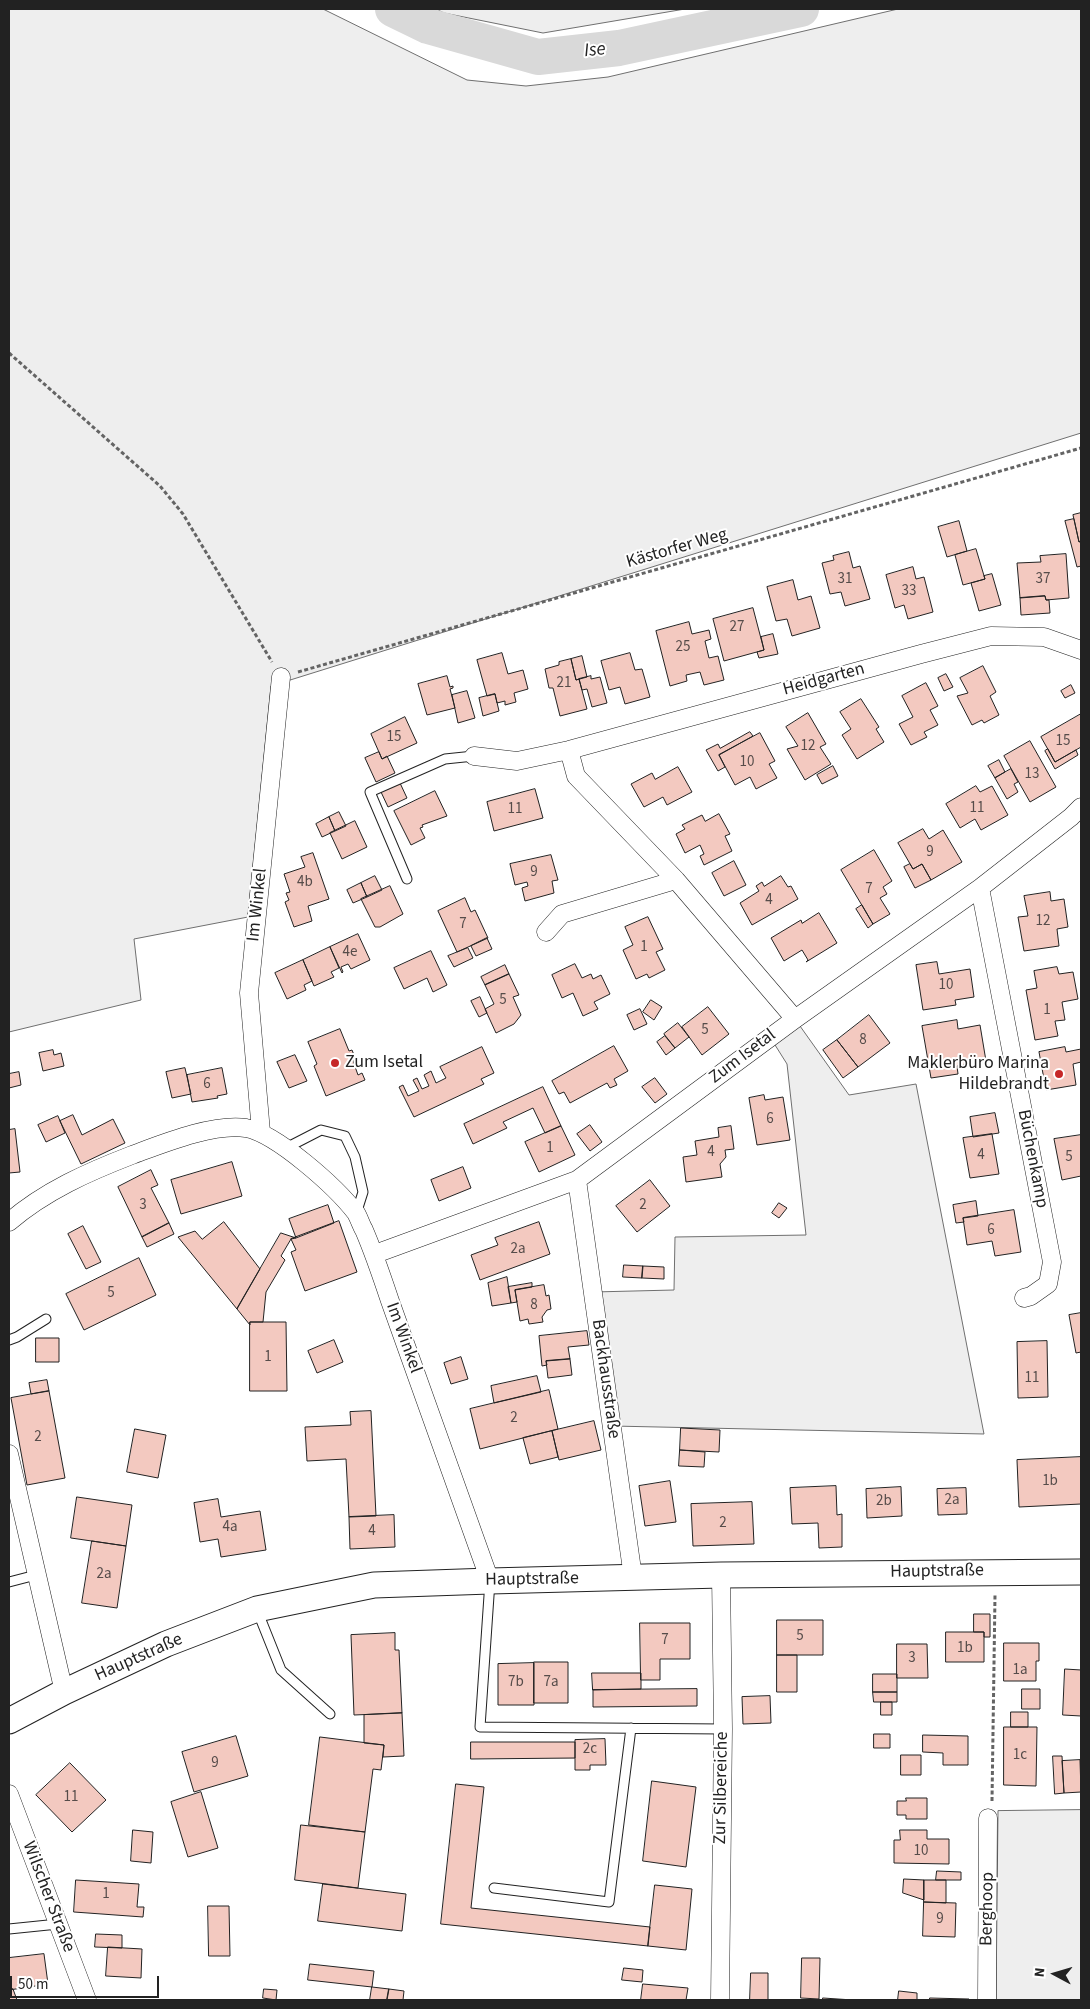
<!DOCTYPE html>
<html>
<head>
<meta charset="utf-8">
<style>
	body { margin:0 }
	#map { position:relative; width:1090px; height:2009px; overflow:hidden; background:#fff; font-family:"Source Sans 3",sans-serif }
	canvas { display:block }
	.frame { position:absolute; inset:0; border:10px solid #222; pointer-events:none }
	.north { position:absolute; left:1030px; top:1949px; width:50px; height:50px; -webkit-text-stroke:4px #fff; paint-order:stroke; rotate:276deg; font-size:14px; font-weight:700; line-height:20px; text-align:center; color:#222 }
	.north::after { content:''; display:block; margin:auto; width:18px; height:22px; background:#222; clip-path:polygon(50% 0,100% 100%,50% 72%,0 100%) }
	.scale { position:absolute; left:10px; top:1976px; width:149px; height:22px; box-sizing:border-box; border:2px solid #222; border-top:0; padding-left:6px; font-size:15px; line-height:18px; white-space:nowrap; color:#222; -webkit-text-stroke:4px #fff; paint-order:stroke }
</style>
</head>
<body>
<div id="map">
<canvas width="1090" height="2009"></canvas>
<div class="frame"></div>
<div class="north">N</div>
<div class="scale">50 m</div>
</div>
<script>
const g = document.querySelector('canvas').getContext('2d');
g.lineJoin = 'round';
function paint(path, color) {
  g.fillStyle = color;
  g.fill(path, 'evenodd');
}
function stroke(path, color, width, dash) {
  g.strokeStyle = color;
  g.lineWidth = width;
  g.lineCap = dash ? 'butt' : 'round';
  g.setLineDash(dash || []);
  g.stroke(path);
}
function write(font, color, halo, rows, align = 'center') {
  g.font = font + ' "Source Sans 3",sans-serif';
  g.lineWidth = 4;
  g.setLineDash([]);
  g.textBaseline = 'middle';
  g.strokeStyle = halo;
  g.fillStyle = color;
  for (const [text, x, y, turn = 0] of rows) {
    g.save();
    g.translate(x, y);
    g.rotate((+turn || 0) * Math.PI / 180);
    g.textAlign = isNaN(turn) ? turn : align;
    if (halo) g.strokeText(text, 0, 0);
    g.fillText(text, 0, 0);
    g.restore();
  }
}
const green = new Path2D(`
	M9,9H323L467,80L526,86L608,77L898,9H1081V433L271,686L248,917L134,939L141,1000L9,1032Z
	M436,9H435H685L543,33L444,13Z
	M795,1019L849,1095L916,1084L984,1434L612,1426L593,1292L674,1290L675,1237L806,1235L787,1064L770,1037Z
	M1081,1810V2000H996L998,1811Z`);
paint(green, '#eee');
stroke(green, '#6f6f6f', 1);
stroke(new Path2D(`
	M393,9L428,26L538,57L619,48L801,9`), '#d9d9d9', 36);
const building = new Path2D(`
	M1081,513V541L1079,542L1073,515Z
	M1074,519L1079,542L1081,541V566L1077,567L1065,521Z
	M959,521L967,551L947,557L938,527Z
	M976,549L985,579L963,585L955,555Z
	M849,552L853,568L860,566L870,599L845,606L841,592L830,594L822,563L834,560L833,556Z
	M1066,554L1069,598L1046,600L1045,596L1020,598L1017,563L1041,562L1040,556Z
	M913,567L916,579L924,577L933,612L908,619L904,605L895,608L886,575Z
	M992,574L1001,605L979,611L971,583L985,579L984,576Z
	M793,580L798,600L811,596L820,628L792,636L787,619L776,621L767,587Z
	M1045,596L1046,600H1049L1050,613L1021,615L1020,598Z
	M753,608L764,650L724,661L713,619Z
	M689,622L692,634L709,630L711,639L705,641L709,658L718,656L724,680L704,685L700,672L686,675L687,681L670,686L656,631Z
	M773,634L778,654L759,658L757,652L764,650L761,637Z
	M502,653L508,674L523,670L528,689L514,693L516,702L505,705V701L497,703L495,694L487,696L477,660Z
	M630,653L635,670L642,669L650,697L625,704L620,687L609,690L601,661Z
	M582,656L587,677L576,680L571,659Z
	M571,659L576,680L579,679L587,709L560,716L553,688H549L545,669L559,665V662Z
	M983,666L996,692L990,696L999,715L984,723L982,720L972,725L957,696L968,693L960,678Z
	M946,674L953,687L944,691L938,678Z
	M447,676L450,687L453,686V688L450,689L455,708L427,715L418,684Z
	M591,676V679L600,677L607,703L592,707L587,689L582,690L579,679Z
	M926,683L938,706L930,710L938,725L924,732L927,737L911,745L899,724L913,717L902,696Z
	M1071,685L1075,693L1065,698L1061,691Z
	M467,691L475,718L458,723L452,695Z
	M495,694L499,711L483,716L479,698Z
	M861,699L879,727L876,729L884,742L857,759L842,735L851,729L840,712Z
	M808,713L826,744L820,747L831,764L805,780L787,749L798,746L786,727Z
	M1081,714V747L1055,762L1041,737Z
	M405,717L417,743L382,759L371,734Z
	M750,732L753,736L719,755L725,767L718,771L706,750L718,744L720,748Z
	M760,733L775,761L769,764L777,778L756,789L750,777L735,785L719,755Z
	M1030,741L1056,787L1030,802L1004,756Z
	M1048,749L1055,762L1076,750L1078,755L1055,769L1045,751Z
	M379,752L382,759L387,756L395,773L376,782L365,758Z
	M999,760L1005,772L995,778L988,766Z
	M833,766L838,776L822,784L817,775Z
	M678,767L692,792L667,805L663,797L644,807L631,784L652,773L655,779Z
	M1011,769L1018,782L1014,784L1018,792L1007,799L995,778Z
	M400,783L407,798L388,807L381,792Z
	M976,786L980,792L992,786L1008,815L981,830L975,819L960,828L946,804Z
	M535,789L543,818L494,831L487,802Z
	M435,791L447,816L422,825L423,827L420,828L425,838L411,845L394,811Z
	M339,812L346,826L335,831L329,817Z
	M719,814L730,834L725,836L732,851L704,865L700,856L704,854L700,845L685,853L676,834L685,829L682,825L702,815L705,821Z
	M329,817L335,831L322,837L316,824Z
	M355,821L367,847L342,859L330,833Z
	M923,829L929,839L943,830L962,862L931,880L922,864L913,869L898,843Z
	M874,850L892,881L883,887L887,894L880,898L890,914L873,924L841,870Z
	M313,853L329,899L308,906L312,921L294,927L285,902L289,900L286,893L290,892L284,874L305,867L301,857Z
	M551,855L558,880L552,881L554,893L525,901L522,888L528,886L527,882L515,885L510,864Z
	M734,861L746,885L724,896L712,873Z
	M910,864L913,869L922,864L931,880L915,888L904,867Z
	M375,876L382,890L367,897L361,883Z
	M781,876L788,887L791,886L798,899L752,925L740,903L759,891L756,886L762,882L764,886Z
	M361,883L367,897L353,903L347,890Z
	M390,886L403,914L380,927H375L361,899Z
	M1050,892L1051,901L1064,899L1068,927L1057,929L1059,946L1024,951L1018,917L1028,916L1024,896Z
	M465,898L471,912L475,910L488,938L457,952L438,911Z
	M862,905L873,924L868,928L856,909Z
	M819,913L837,943L806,962L808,960L802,950L784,961L771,938L801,920L802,923Z
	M648,917L663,949L656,952L665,970L649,978L647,974L636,979L623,950L633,945L625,927Z
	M358,934L370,960L351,969L348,964L341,967L343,972L342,973L330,947Z
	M487,938L492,949L476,956L471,946Z
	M330,947L339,968L331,972L334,977L314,986L303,960Z
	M468,948L473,958L454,967L448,956Z
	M431,951L447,985L433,992L427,978L404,989L394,968Z
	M303,960L312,981L304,985L306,990L287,999L275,973Z
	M937,962L939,974L970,969L974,997L955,1000L956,1005L923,1010L916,965Z
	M575,964L582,978L591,974L593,979L601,975L610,994L594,1002L598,1009L583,1016L573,993L562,998L552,975Z
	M505,965L509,974L485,985L481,977Z
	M1057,967L1059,974L1073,972L1078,999L1062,1002L1065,1020L1055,1021L1058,1036L1035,1040L1026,990L1037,988L1034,971Z
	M509,974L519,995L513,997L521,1015L514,1024L496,1033L485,1009L494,1004L485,985Z
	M480,997L487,1013L479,1017L471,1001Z
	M651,1000L662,1007L654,1020L643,1012Z
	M708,1007L729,1034L702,1055L682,1027Z
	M640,1009L647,1024L634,1030L627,1015Z
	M869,1015L890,1043L858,1067L837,1040Z
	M957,1020L958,1029L980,1025L986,1061L957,1066L958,1074L931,1078L922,1026Z
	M678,1023L689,1037L675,1048L664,1034Z
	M340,1029L349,1051L352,1050L356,1060L353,1061L358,1075L362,1073L365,1080L326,1096L314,1066L317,1064L308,1042Z
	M665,1036L675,1048L666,1055L657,1042Z
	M837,1040L858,1067L843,1078L823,1050Z
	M614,1046L628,1071L614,1079L617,1085L610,1088L607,1083L570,1103L564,1092L559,1094L552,1081Z
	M482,1047L494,1073L481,1079L484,1084L414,1117L399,1087L403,1085L408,1096L419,1091L413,1080L417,1078L422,1089L429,1086L424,1075L431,1071L436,1083L446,1078L440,1067Z
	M1065,1047L1066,1052L1081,1049V1062L1073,1064L1076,1085L1046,1090L1039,1052Z
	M53,1050L54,1055L61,1053L64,1066L43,1071L39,1053Z
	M295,1055L307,1081L289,1088L277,1062Z
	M185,1068L191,1094L172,1098L166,1072Z
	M222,1068L227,1094L217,1096L218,1098L192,1102L187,1075Z
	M19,1072L21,1085L9,1088V1074Z
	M655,1078L667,1094L655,1103L642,1087Z
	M543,1087L561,1126L545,1133L533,1108L503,1122L507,1128L473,1144L464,1124Z
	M764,1095L765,1100L783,1097L790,1140L757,1145L749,1098Z
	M995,1113L999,1133L973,1137L970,1117Z
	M73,1115L82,1135L113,1119L125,1143L81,1164L60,1121Z
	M58,1116L65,1133L46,1142L38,1125Z
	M590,1125L602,1142L590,1151L577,1134Z
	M561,1126L575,1155L539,1172L525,1142Z
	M731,1126L734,1149L725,1150L726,1157L720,1164L722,1177L686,1182L683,1157L697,1155L695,1141L719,1137L718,1128Z
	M15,1129L20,1172L9,1173V1130Z
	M992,1134L999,1174L970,1178L963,1138Z
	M1081,1135V1176L1062,1180L1054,1139Z
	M232,1162L242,1196L181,1214L171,1180Z
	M463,1167L471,1188L439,1201L431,1180Z
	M151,1170L158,1185L151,1188L169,1223L142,1237L118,1187Z
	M650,1180L670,1206L637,1232L616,1206Z
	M976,1201L978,1216L963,1218L964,1222L956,1223L953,1205Z
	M779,1203L787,1208L779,1218L772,1213Z
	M328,1205L334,1223L296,1238L289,1219Z
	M1014,1210L1021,1252L995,1256L992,1241L967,1245L963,1218Z
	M339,1221L357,1272L305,1291L291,1252L296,1250L291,1239Z
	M224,1222L260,1269L237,1309L178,1237L195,1231L202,1239Z
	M539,1222L550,1254L480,1280L471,1255L498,1245L495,1238Z
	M169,1223L174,1234L147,1247L142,1237Z
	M83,1226L101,1262L86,1269L68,1234Z
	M281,1233L296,1238L291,1239L281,1256L285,1260L266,1292L263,1322H250V1325L237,1309Z
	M139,1258L156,1295L84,1330L66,1294Z
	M624,1265L643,1266L642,1278L623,1277Z
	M643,1266L664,1267V1279L642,1278Z
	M507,1277L511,1303L492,1306L488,1283Z
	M532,1283V1287L515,1290L517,1302L511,1303L508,1287Z
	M544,1285L546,1296L549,1295L551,1309L547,1310L542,1317L543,1322L529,1324L528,1319L520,1321L515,1290Z
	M1081,1313V1352L1076,1353L1069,1315Z
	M250,1322H286L287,1391H250Z
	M587,1331L589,1345L568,1347L570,1359L546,1361L547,1365L542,1366L539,1336Z
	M36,1338H59V1362H36Z
	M334,1340L343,1362L317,1373L308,1351Z
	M1047,1341L1048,1397L1018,1398L1017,1342Z
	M461,1357L468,1379L451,1384L444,1363Z
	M570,1359L572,1375L548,1378L546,1361Z
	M537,1376L541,1392L494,1403L491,1386Z
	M47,1380L49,1391L31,1394L29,1383Z
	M549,1390L558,1429L480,1449L470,1409Z
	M49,1391L65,1478L27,1485L11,1398Z
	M371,1411L376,1516L349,1517L346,1459L307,1461L305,1427L351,1425L350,1412Z
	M594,1421L601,1450L559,1460L552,1431Z
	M681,1428L720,1430L719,1452L680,1450Z
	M135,1429L166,1435L158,1478L127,1472Z
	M552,1431L558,1457L530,1464L523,1438Z
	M680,1450L705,1452L704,1467L679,1466Z
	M1081,1457V1504L1019,1507L1017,1460Z
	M670,1481L676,1522L645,1526L639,1486Z
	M836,1486L837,1515L842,1514V1547L819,1548L818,1523L792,1524L790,1488Z
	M901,1487L902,1516L867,1518L866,1489Z
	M966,1488L967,1514L938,1515L937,1489Z
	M77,1497L132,1505L126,1546L71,1538Z
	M218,1499L221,1517L260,1511L266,1550L221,1557L218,1539L200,1542L194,1503Z
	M752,1502L754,1544L693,1546L691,1504Z
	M394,1515L395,1547L350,1549L349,1517Z
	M92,1541L126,1546L117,1608L82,1603Z
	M974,1614H990V1637H984V1632H974Z
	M777,1620H823V1655H777Z
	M640,1623H690V1659H660V1680H641Z
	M946,1632H984V1662H946Z
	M395,1633V1650H399L402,1713L354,1715L351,1635Z
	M1004,1643H1039V1661H1036V1681H1004Z
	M897,1644H927L928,1678H897Z
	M777,1655H797V1692H777Z
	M534,1662H568V1703H534Z
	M534,1663V1705H498V1664Z
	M1065,1669L1081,1670V1716L1063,1715Z
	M592,1673H641V1689L593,1690Z
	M873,1674H897V1692H873Z
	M697,1689V1706L593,1707V1690Z
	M1022,1689H1040V1709H1022Z
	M873,1692H897V1702H874Z
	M770,1696L771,1723L743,1724L742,1697Z
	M881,1702H892V1715H881Z
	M1011,1712H1028V1727H1011Z
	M402,1713L404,1756L383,1757L384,1745L364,1743V1715Z
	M1004,1727H1037L1036,1786L1004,1785Z
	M874,1734H890V1748H874Z
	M923,1735L968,1736V1765H943V1753L923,1752Z
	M236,1736L248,1776L194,1792L182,1752Z
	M320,1737L384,1745L381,1770L373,1769L365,1832L309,1825Z
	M605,1739L606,1765H590V1770H575V1740Z
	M471,1742H575V1758L471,1759Z
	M901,1755H921V1775H901Z
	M1053,1756H1062L1064,1793L1055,1794Z
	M1080,1760L1081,1792L1064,1793L1062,1761Z
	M70,1763L106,1800L72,1832L36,1795Z
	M652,1781L696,1787L686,1867L643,1861Z
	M456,1784L484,1787L471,1908L650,1927L648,1946L441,1924Z
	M201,1792L218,1848L188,1857L171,1802Z
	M906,1798H927V1819H906V1815H897V1801H906Z
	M301,1825L365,1832L358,1888L295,1880Z
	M133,1830L153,1832L151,1863L131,1861Z
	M900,1830H927V1839H949V1864L894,1863V1840H900Z
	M937,1871L961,1872V1880H936Z
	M904,1879L924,1880V1900L903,1893Z
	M76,1880L139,1884L137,1907H144L143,1917L74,1912Z
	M924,1880H946V1903L924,1902Z
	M323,1884L406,1894L402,1931L318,1921Z
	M655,1885L692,1889L686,1950L648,1946Z
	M924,1902L956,1903L955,1937L923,1936Z
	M208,1906H229L230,1956H209Z
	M96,1934L122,1935V1948L95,1947Z
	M108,1947L142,1949L141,1978L106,1976Z
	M44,1954L48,1984L9,1990V1958Z
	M802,1958H820L819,1999L801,1998Z
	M310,1964L374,1971L372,1987L308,1980Z
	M624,1968L643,1970L642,1982L622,1980Z
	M751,1973H768V2000H750Z
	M643,1984L688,1988L686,2000H689H641Z
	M372,1987L389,1989L387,2000H370Z
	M13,1989L17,2000H9V1990Z
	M264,1989L277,1990L276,2000L263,1998Z
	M389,1989L404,1991L403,2000H387Z
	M899,1991L917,1993V2000H898Z
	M823,1998L853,2000H823Z
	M930,1998L969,1999V2000H930Z`);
paint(building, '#f3c9c0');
stroke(building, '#222', 1);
const lane = new Path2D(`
	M407,879L370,792L445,759L474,756
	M286,1148L321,1130L345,1136L355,1157L363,1192L356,1214
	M9,1340L17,1337L46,1319
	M490,1581L480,1727L723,1729
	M9,1582L36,1575
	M257,1610L281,1670L330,1714
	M494,1888L609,1902L631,1728
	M9,1929L58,1924`);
const street = new Path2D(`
	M569,750L576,776L676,880L795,1019
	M474,756L517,761L569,750L921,654L991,636L1044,637L1081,650
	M980,888L1052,1262L1048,1284L1031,1296L1024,1298
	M546,932L562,914L676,880
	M261,1132L249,993L281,677
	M577,1180L633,1577
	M9,1222C45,1191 88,1172 132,1155C162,1144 213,1123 246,1128C277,1134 336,1187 356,1213C359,1218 361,1225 364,1230C374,1253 382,1277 390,1301L490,1581
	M375,1254L577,1180L795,1019L980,888L1071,817L1081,807
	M9,1454L64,1692
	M9,1794L87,2000
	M720,2000L723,1729L721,1575
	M987,2000L988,1818`);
const secondary = new Path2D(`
	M9,1721L64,1692L166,1644L257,1609L374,1585L490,1581L721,1575L1081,1572`);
stroke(lane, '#222', 11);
stroke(street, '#222', 19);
stroke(secondary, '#222', 27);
stroke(new Path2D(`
	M9,353L160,486L183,514L272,662
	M298,672L1081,448
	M992,1801L995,1595`), '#646464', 3, [4, 2.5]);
stroke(lane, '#fff', 9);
stroke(street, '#fff', 18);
stroke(secondary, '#fff', 25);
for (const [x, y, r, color] of [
	[335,1063,5,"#c62828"],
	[1059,1074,5,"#c62828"]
]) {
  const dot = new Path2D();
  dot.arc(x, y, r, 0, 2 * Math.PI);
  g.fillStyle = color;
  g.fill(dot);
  stroke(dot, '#fff', 2);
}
write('15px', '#564c4a', null, [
	["31",845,580],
	["37",1043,580],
	["33",909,592],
	["27",737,628],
	["25",683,648],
	["21",564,684],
	["15",394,738],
	["15",1063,742],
	["12",808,747],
	["10",747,763],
	["13",1032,775],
	["11",977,809],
	["11",515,810],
	["9",930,853],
	["9",534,873],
	["4b",305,883],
	["7",869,890],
	["4",769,901],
	["12",1043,922],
	["7",463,925],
	["1",644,948],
	["4e",350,953],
	["10",946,986],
	["5",503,1001],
	["1",1047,1011],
	["5",705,1031],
	["8",863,1041],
	["6",207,1085],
	["6",770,1120],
	["1",550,1149],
	["4",711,1153],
	["4",981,1156],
	["5",1069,1158],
	["3",143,1206],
	["2",643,1206],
	["6",991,1231],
	["2a",518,1250],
	["5",111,1294],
	["8",534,1306],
	["1",268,1358],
	["11",1032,1379],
	["2",514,1419],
	["2",38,1438],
	["1b",1050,1482],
	["2a",952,1501],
	["2b",884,1502],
	["2",723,1524],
	["4a",230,1528],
	["4",372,1532],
	["2a",104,1575],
	["5",800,1637],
	["7",665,1641],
	["1b",965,1649],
	["3",912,1659],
	["1a",1020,1671],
	["7b",516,1683],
	["7a",551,1683],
	["2c",590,1750],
	["1c",1020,1756],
	["9",215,1764],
	["11",71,1798],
	["10",921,1852],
	["1",106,1895],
	["9",940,1920]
]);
write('18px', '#222', '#fff', [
	["Kästorfer Weg",677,549,-16],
	["Heidgarten",824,680,-15],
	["Im Winkel",258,905,-84],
	["Zum Isetal",743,1057,-37],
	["Büchenkamp",1032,1159,79],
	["Im Winkel",403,1338,70],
	["Backhausstraße",605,1379,82],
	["Hauptstraße",937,1572,-1],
	["Hauptstraße",532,1580,-1],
	["Hauptstraße",139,1658,-24],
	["Zur Silbereiche",722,1788,-89],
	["Wilscher Straße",48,1897,69],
	["Berghoop",988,1909,-89]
]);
write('18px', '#222', '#fff', [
	["Zum Isetal",345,1063],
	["Maklerbüro Marina",1049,1064,"right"],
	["Hildebrandt",1049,1085,"right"]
], 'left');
write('italic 19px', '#222', '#fff', [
	["Ise",595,51,-6]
]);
</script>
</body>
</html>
